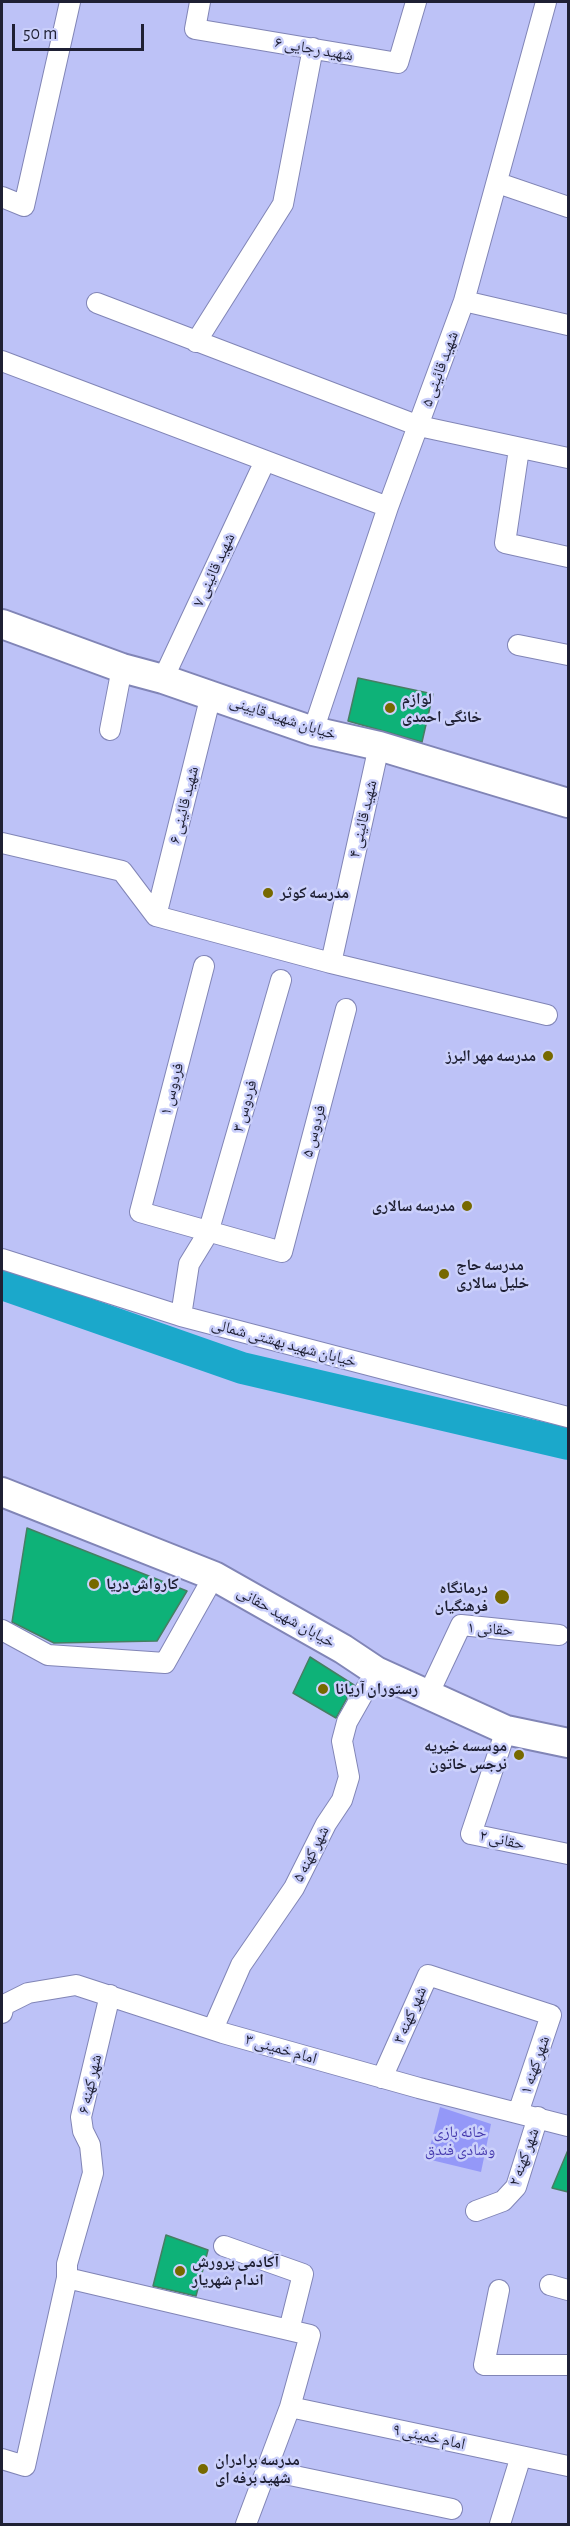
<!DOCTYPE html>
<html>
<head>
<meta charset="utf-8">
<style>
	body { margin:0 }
	#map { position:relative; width:570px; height:2526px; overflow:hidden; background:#bdc2f7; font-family:"Alegreya Sans",sans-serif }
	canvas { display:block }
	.frame { position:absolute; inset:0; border:3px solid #1f2034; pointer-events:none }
	.scale { position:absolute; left:12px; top:24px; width:132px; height:27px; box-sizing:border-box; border:3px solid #1f2034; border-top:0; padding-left:8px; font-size:18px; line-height:21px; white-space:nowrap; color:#1f2034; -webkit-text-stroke:4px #cbd0fb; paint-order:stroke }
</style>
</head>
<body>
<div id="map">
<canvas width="570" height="2526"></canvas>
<div class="frame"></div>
<div class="scale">50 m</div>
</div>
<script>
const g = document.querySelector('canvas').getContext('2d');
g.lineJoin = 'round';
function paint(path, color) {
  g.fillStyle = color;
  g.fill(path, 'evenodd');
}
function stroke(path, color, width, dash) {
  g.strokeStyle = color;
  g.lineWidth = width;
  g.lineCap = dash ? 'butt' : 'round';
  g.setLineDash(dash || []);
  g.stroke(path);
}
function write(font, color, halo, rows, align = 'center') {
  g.font = font + ' "Alegreya Sans","Noto Naskh Arabic",sans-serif';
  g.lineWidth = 5;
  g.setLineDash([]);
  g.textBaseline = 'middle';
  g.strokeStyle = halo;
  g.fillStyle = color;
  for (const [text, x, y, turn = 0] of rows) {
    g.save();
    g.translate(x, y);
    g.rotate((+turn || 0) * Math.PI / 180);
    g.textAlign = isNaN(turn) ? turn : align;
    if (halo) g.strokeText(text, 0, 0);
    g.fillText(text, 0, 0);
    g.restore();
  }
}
paint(new Path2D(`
	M440,2107L491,2124L481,2172L427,2159Z`), '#9498f8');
stroke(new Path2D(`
	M2,1284L242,1368L568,1444`), '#1ba8cb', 32);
const building = new Path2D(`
	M358,678L433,694L422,742L348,721Z
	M27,1528L187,1591L157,1641L54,1643L12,1622Z
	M310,1657L354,1685L336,1718L293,1693Z
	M568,2150V2192L552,2188Z
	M166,2235L208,2250L196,2296L153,2286Z`);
paint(building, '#0eb278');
stroke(building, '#467e62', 1.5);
const street = new Path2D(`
	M200,2L195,29L398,63L416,2
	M498,183L568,207
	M2,197L24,206L70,2
	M464,301L568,325
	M97,303L419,426L568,458
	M196,342L283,204L313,48
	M2,361L388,507
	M519,449L505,543L568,557
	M518,645L568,655
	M163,679L265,461
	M110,730L122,668
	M313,731L388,507L464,301L546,2
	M2,843L122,871L156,916L331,963L547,1015
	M156,916L211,695
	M331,963L379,746
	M204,966L140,1212L282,1252L346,1009
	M2,1259L181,1316L568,1417
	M181,1316L189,1264L208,1233L281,980
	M2,1630L48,1655L165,1663L214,1576
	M428,1695L461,1625L559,1635
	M506,1730L471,1834L568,1854
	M2,2013L4,2005L28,1993L76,1985L223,2033L419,2088L568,2126
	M213,2029L241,1965L294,1888L326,1824L342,1800L349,1777L342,1741L347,1722L376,1671
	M382,2078L428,1975L551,2015L518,2113
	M476,2211L503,2201L516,2187L538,2117
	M224,2246L303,2274L289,2330
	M67,2278L310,2335L290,2407L246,2524
	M550,2285L568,2290
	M499,2290L484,2365H568
	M290,2407L568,2466
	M2,2459L25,2466L67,2278V2264L93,2173L90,2145L83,2131L81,2117L110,1995
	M266,2470L452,2509
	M500,2524L521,2456`);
const secondary = new Path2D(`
	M2,624L122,668L163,679L313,731L379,746L568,803
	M2,1492L214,1576L343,1649L376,1671L506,1730L568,1743`);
stroke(street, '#8185b6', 22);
stroke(secondary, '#8185b6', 32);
stroke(street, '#fff', 20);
stroke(secondary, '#fff', 28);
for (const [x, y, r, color] of [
	[390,708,6,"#776900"],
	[268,893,6,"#776900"],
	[548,1056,6,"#776900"],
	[467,1206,6,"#776900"],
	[444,1274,6,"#776900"],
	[94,1584,6,"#776900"],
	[502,1597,8,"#776900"],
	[323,1689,6,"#776900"],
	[519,1755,6,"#776900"],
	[180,2271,6,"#776900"],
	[203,2469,6,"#776900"]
]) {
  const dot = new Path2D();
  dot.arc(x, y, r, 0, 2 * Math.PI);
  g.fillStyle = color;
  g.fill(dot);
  stroke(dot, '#cbd0fb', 2);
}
write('16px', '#1f2034', '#cbd0fb', [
	["شهید رجایی ۶",314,49,10],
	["شهید قائینی ۵",440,369,-70],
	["شهید قائینی ۷",214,570,-65],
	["خیابان شهید قایینی",283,718,18],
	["شهید قائینی ۶",184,805,-76],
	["شهید قائینی ۴",363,819,-77],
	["فردوس ۱",172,1089,-75],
	["فردوس ۳",245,1106,-74],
	["فردوس ۵",314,1131,-75],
	["خیابان شهید بهشتی شمالی",284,1343,15],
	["خیابان شهید حقانی",286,1617,29],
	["حقانی ۱",490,1629,4],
	["حقانی ۲",502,1840,12],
	["شهر کهنه ۵",311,1854,-63],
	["شهر کهنه ۳",410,2015,-66],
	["امام خمینی ۳",281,2049,16],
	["شهر کهنه ۱",535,2065,-71],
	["شهر کهنه ۶",90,2084,-77],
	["شهر کهنه ۲",524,2157,-70],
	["امام خمینی ۹",429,2437,12]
]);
write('bold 16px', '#1f2034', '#cbd0fb', [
	["لوازم",402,699],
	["خانگی احمدی",402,717],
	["مدرسه کوثر",280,893],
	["مدرسه مهر البرز",536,1056,"right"],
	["مدرسه سالاری",455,1206,"right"],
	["مدرسه حاج",456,1265],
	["خلیل سالاری",456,1283],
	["کارواش دریا",106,1584],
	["درمانگاه",488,1588,"right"],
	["فرهنگیان",488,1606,"right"],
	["رستوران آریانا",335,1689],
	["موسسه خیریه",507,1746,"right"],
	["نرجس خاتون",507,1764,"right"],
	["آکادمی پرورش",192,2262],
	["اندام شهریار",192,2280],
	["مدرسه برادران",215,2460],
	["شهید برفه ای",215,2478]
], 'left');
write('16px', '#4539ae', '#cbd0fb', [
	["خانه بازی",460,2132],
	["وشادی فندق",460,2150]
]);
</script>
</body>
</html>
